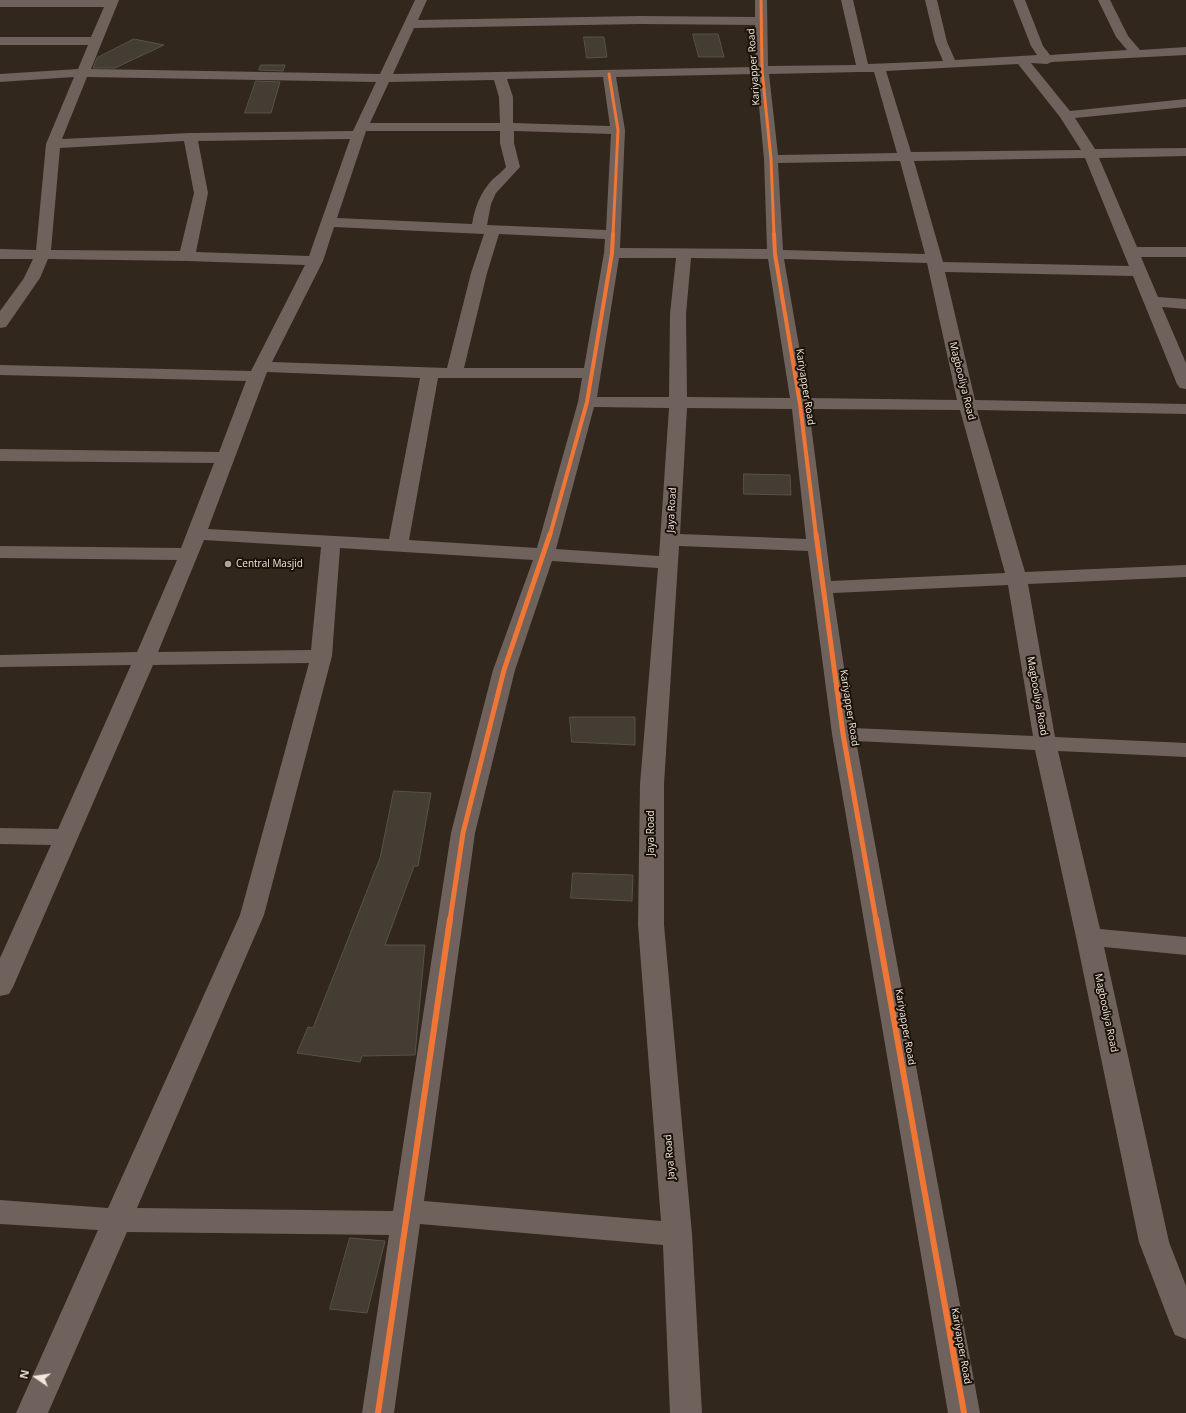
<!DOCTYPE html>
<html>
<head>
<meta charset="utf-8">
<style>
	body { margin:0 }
	#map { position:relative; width:1186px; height:1413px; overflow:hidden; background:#31271c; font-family:"Open Sans",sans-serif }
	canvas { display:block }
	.north { position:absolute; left:16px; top:1357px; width:40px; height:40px; -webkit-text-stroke:3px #1a120a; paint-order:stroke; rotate:283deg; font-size:11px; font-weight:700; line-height:16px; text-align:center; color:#f3e7db }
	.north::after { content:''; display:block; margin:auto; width:14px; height:18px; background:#f3e7db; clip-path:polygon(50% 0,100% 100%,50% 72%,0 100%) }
</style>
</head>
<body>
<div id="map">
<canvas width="1186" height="1413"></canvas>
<div class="north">N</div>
</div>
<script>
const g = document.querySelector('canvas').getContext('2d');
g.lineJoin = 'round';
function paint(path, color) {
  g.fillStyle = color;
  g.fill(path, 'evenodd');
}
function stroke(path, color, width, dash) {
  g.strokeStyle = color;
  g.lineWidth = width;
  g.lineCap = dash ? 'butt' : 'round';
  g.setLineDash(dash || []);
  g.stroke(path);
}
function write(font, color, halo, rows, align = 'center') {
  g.font = font + ' "Open Sans",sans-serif';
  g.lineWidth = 4;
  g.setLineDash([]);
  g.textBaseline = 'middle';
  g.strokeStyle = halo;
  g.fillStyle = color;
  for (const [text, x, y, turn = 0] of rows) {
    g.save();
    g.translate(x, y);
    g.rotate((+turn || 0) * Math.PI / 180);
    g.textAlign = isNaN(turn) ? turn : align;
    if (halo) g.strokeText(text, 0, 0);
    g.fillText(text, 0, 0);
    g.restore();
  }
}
const building = new Path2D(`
	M693,34H718L724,57H699Z
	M584,37H604L607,57L587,58Z
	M134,39L164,45L115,68H93L97,58Z
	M261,65H285L283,71L259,70Z
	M256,81L280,82L271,113H245Z
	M744,474L790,475L791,495L744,494Z
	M570,717H635V745L572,742Z
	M394,791L431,793L418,866H414L385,945H425L415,1055L362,1056L360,1062L297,1053L308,1027L313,1028L380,858Z
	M573,873L633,875L632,901L571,898Z
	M350,1238L385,1241L367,1313L330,1309Z`);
paint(building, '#433d33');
stroke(building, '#585248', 1);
paint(new Path2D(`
	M0,0H119L91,69L380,74L415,0H427L418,20L640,16L755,17V0H767L768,66L856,65L841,0H853L868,64L943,61L935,42L925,0H937L947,42L955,60L1037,55L1031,46L1013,0H1025L1043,46L1050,55L1127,50L1116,37L1098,0H1110L1128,36L1140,50L1186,47V55L1052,62L1047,64L1031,63L1070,111L1186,99V107L1075,118L1095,149L1186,148V156L1099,158L1137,247H1186V257H1141L1158,297L1186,299V309L1162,307L1186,363V389L1180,388L1177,384L1133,276L945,272L975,400L1186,404V414L977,410L1025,572L1186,565V577L1028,584L1055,737L1186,743V757L1058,751L1100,929L1186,937V955L1104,947L1169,1242L1186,1286V1339L1175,1335L1171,1326L1139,1242L1076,937L1035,750L856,741L980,1413H948L832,734L808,551L679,546L664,784V925L692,1234L702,1413H670L663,1245L420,1224L394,1413H362L389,1235L127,1232L48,1413H16L98,1230L0,1224V1200L108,1208L240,915L309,663L153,665L13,987L9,994L0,996V958L51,845L0,844V828L58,829L131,665L0,667V655L137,652L177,560L0,558V546L181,548L214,463L0,461V449L219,452L246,381L0,375V365L251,371L305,265L187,261L48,259L40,278L6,327L0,328V311L24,278L33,259H0V249L36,250L46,144L74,77L0,82V74L78,69L88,45H0V37H91L104,7H0ZM640,24L755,25L756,67L393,74L414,28ZM1018,64L1060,117L1081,150L911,152L886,71ZM860,72H874L897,153L778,155L769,74ZM756,74L764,159L767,249L620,248L625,130L616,77ZM87,77L376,82L353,131L190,133L62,139ZM603,77L610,126L513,123V97L507,79ZM494,80L499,97L500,123H370L389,82ZM366,131H500V143L506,167C502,172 496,176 492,180C480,193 475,207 472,224L337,218ZM514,131L611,134L606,230L487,225L491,204L496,193L520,167L514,143ZM350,139L309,256L196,252L208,193L198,141ZM184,141L194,193L180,251L51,250L60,148ZM1085,158L1129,266L943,262L914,161ZM900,161L925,254L783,250L778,163ZM334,227L484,234L471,273L447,368L272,362L323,261ZM499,234L605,239L604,253L584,368H464L487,273ZM619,258H676L670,314L669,397H597ZM691,258L768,259L790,398L687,397L686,314ZM784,259L927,263L957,400L808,398ZM267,372L420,378L389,539L208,529ZM438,378H582L578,402L537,548L409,540ZM594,407L669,408L659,556L556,549ZM687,408L792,409L806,539L680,534ZM809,409L960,410L1005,573L831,581ZM204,540L321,547L311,650L158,652ZM340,548L533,560L493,670L451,833L393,1211L137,1208L264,915L332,656ZM552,561L658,568L640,784L638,925L661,1221L424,1201L475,833L515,670ZM1008,585L1033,736L853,728L833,593Z`), '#6f625c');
stroke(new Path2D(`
	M761,0L762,70L771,159L774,235
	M609,74L618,130L613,235`), '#f07635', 3);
stroke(new Path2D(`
	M774,234L775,254L800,404L816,535
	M550,535L587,402L612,253L613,234`), '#f07635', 4);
stroke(new Path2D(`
	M816,534L843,734L876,920
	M450,920L463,833L504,670L550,534`), '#f07635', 5);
stroke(new Path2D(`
	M876,919L964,1413
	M378,1413L450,919`), '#f07635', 6);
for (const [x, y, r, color] of [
	[228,564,4,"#afa498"]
]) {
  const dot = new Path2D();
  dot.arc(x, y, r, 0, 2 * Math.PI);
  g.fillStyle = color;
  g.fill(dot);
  stroke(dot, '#1a120a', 1.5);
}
write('10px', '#f3e7db', '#1a120a', [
	["Kariyapper Road",754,67,-94],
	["Magbooliya Road",962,381,76],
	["Kariyapper Road",805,387,81],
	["Jaya Road",672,510,-87],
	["Magbooliya Road",1037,696,80],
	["Kariyapper Road",849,708,81],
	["Jaya Road",651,833,-90],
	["Magbooliya Road",1106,1013,78],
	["Kariyapper Road",905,1027,80],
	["Jaya Road",670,1157,-95],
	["Kariyapper Road",961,1346,80]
]);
write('10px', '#f3e7db', '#1a120a', [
	["Central Masjid",236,564]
], 'left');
</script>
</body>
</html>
